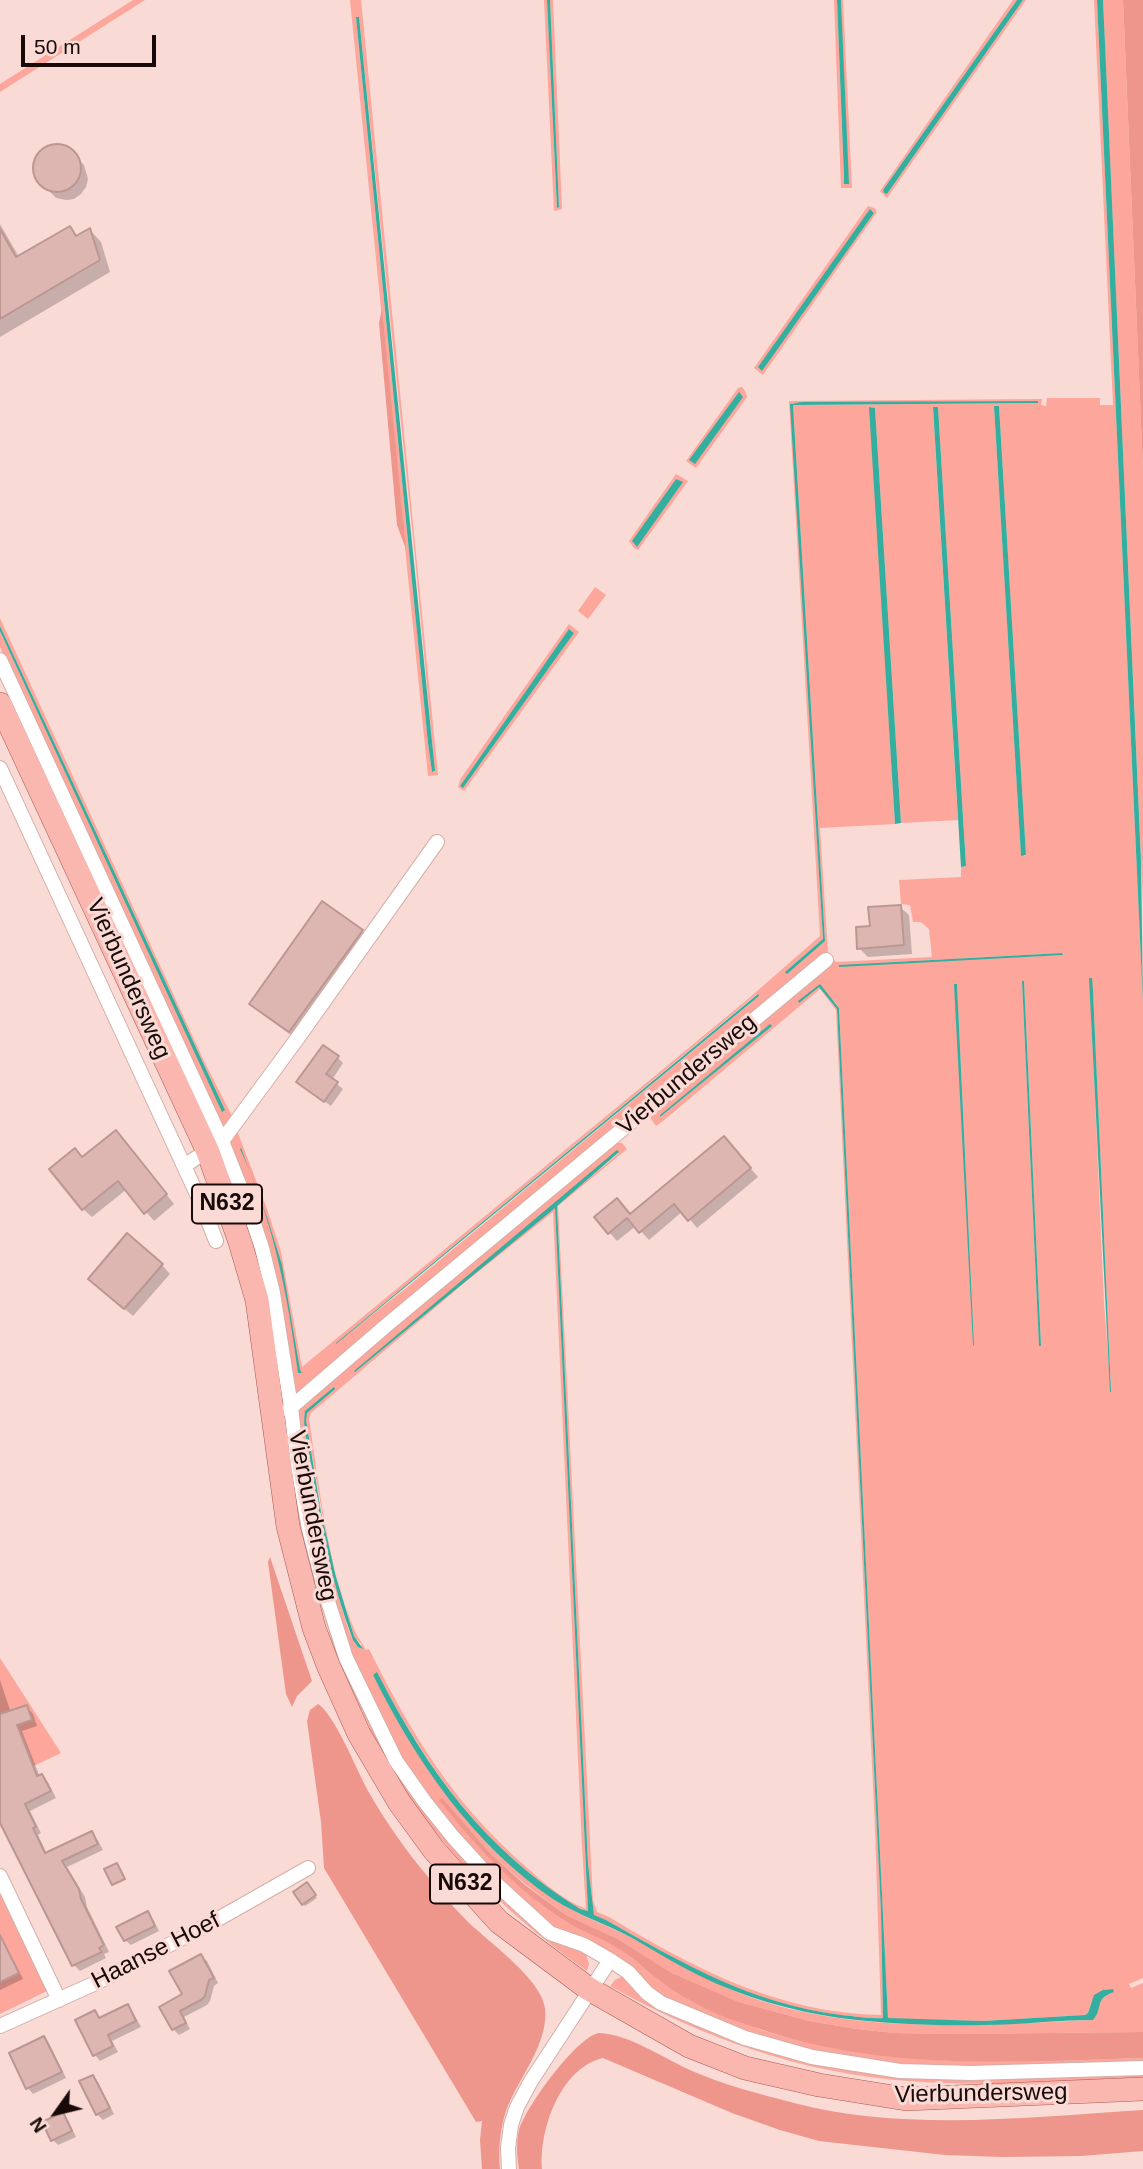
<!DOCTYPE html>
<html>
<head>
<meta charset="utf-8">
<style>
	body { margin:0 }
	#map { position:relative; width:1143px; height:2169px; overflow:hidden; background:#fadad5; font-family:Helvetica,sans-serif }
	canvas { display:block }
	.north { position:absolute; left:21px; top:2078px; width:70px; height:70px; -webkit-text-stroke:5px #fadad5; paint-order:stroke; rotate:236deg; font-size:19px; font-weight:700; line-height:28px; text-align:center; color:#170a09 }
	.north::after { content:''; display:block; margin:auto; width:24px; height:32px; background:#170a09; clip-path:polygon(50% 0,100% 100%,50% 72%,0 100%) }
	.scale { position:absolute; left:21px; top:35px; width:135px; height:32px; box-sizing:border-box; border:4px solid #170a09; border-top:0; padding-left:9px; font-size:21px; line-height:24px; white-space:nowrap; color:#170a09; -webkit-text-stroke:5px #fadad5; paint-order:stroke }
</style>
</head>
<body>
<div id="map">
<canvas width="1143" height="2169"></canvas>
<div class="north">N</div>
<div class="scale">50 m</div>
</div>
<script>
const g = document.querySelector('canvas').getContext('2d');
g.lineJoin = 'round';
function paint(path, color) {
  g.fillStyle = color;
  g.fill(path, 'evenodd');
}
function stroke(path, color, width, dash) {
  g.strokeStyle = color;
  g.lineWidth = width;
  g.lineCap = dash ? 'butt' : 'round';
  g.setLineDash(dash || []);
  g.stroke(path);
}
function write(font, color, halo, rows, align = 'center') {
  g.font = font + ' Helvetica,sans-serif';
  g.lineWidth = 6;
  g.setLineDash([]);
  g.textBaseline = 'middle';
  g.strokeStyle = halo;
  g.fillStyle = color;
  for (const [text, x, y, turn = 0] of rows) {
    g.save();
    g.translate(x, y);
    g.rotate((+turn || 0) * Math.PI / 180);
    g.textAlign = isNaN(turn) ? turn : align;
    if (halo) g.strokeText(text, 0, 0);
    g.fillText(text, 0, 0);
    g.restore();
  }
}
paint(new Path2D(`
	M133,0H145L0,92V84Z
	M350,0H361L438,775L428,776ZM356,17H359L415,557L435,772H432L428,743Z
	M544,0H547L557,208L559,207L550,0H553L562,209L554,211Z
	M834,0H837L844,184H848L841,0H843L852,188H841Z
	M1013,0H1017L883,190L884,193L887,194L1023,0H1026L887,198L880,191Z
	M1094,0H1097L1143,1004V1978L1129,1984L1131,1988L1143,1983V2032L956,2034L895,2033L857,2029L809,2021L739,2002L672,1973L618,1939L566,1915L525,1884L490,1853L442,1799L440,1800C476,1846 519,1893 570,1924C583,1932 599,1937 613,1945C629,1955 640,1965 655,1977C669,1988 693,2003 709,2010C851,2072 993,2063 1143,2058V2063L1044,2066H915L815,2052L758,2037L666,2000L551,1926L516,1896L446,1820L401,1755L354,1661L318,1547L295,1406L613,1142L622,1143L627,1149L558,1206L593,1900L597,1912L609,1917C695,1969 778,2013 881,2015L875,1828L836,1010L820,989L663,1121L656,1126L651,1119L652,1110L833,959L836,962L932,957L929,929L921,922H913L910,905L901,904L899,880L961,877V867L966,866L938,407L933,408L958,820L901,823L875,408L870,407L895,824L820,828L828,953L294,1396L229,1143L236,1128L267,1209L281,1252L302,1367L748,999L820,936L789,401L1042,399L1041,405L1046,406L1047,398H1100V405H1113ZM1036,401L1037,403L793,405L825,941L786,971L823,939L792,403ZM994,406H999L1026,856L1021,855ZM1062,953V955L839,965ZM1022,981H1024L1041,1346H1039ZM955,984H957L974,1345ZM1090,986L1093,991L1111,1392L1104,1302ZM819,987L836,1003L839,1008L888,2019L983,2021L1085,2015L1088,2013C1092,1998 1097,1990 1113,1989L1100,2001L1096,2016L1093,2020C975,2025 834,2037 723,1986C692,1972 664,1954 634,1939C607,1925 579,1916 554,1899C472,1845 417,1760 373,1675L377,1673C430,1772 483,1848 580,1909L588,1911L555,1207L355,1372L617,1151L619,1153L557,1205L588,1864L594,1916L606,1920C682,1963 752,2004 840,2015C854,2016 870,2019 883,2018L881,1912L837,1009ZM757,994L759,996L405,1289L336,1343ZM770,1025L771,1026L660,1117V1115ZM553,1212L582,1847L586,1909C563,1900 543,1882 525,1866C452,1802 412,1735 369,1649L366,1650C362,1643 358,1638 355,1631C327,1565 320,1490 309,1419L311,1413L463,1284ZM335,1389L306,1413V1420L328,1546L354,1636L362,1645L358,1647C348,1634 345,1617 340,1602C322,1541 310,1477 304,1414Z
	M1103,0H1123L1143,470V903Z
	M868,206L874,208L877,212L763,375L754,368ZM872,210L874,213L762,370L758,367Z
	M742,387L745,391L747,397L696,468L686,461L738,388Z
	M676,474L688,481L638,550L634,548L629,541ZM676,479L682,483L637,546L633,541Z
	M595,587L606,595L588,619L578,611Z
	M0,618L204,1061L232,1116L225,1125H220L0,647V631L223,1112L225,1110L0,626Z
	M569,624L579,632L464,791L458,787L461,778ZM570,629L574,633L463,788L460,786Z
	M286,1414L340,1655L337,1656C310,1577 295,1498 283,1416Z
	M0,1658L61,1753L0,1782Z
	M344,1665L424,1810L571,1945L586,1954L589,1964L587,1971C517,1922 456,1865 407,1794C393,1773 381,1751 368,1729L370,1728L341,1666Z
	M0,1893L49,1990L0,2014Z
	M621,1977L625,1978L643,1995L806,2060L1143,2073V2078C1065,2081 986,2087 908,2081C801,2073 703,2038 610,1986L615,1980Z`), '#fca69c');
paint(new Path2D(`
	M1123,0H1143V470Z
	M382,309L406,549L397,525L379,323Z
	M270,1557L312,1681L297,1696L292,1707L286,1694L268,1562Z
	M318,1704C335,1715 357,1771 368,1791C386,1822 406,1851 429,1878C441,1893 454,1908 468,1922C489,1942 542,1980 545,2008C549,2044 518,2078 506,2111C500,2129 498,2150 500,2169H482L480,2140L482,2121L476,2122L324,1868L321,1822L307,1721L310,1710Z
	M442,1798L490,1853L525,1885L566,1915L618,1939L672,1973L739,2002L809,2021L857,2029L895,2033L956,2034L1143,2032V2058C1017,2062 890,2071 769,2032C748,2025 724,2018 704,2008C689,2000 672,1991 659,1980C644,1969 634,1958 617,1948C602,1938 585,1933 570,1924C519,1893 476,1847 439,1800Z
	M599,2033C629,2034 665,2059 692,2071C725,2085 759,2094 794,2103C905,2132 1029,2117 1143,2110V2151L1081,2156L1002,2157L945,2155L819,2141L780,2130L732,2113L603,2058C560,2068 539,2130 542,2169H519C517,2156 516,2143 519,2130C526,2107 576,2037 599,2033Z`), '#ee968c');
paint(new Path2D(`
	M547,0H550L559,207L557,208Z
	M837,0H841L849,184H844V178Z
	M1017,0H1023L887,194L884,193L883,190Z
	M1097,0H1103L1105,43L1141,861L1143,1004Z
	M356,17H359L435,771L432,772L428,743Z
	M870,209L874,213L762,371L758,367Z
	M739,392L743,397L695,464L689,460Z
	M1038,401V403L793,405L825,941L787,974L785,972L823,939L790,404L802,402Z
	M994,406H999L1026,855L1021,856Z
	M869,407L875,408L901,823L895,824Z
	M933,407H938L966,866L961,867Z
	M676,479L683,482L637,547L632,541Z
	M0,626L225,1110L224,1111L222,1112L29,694L0,631Z
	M569,629L574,633L463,788L460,786Z
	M1062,953L1063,955L839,967V965Z
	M1089,978H1092L1093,991L1111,1392H1110Z
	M1022,981H1024L1041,1346H1039Z
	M820,984L839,1008L888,2018L983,2021L1085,2015L1088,2013L1094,1995L1103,1990L1113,1989L1114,1992C1093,1999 1104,2008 1093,2020C1056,2020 1019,2025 982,2025C935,2026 887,2024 840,2018C791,2011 743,1997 698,1975C676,1964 655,1951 634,1939C607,1924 579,1916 553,1899C473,1845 415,1760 373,1675L377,1672C428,1772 484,1849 580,1909L588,1911L555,1208L355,1372L354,1371L617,1150L619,1152L557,1206L588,1864L594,1915L606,1920C682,1963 752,2004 841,2015C854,2016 870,2019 883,2018L881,1912L837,1009L819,987L799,1003L798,1001Z
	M954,984H957L974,1346L973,1345Z
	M758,994L759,996L336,1344V1343Z
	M770,1024L772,1026L660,1117V1115Z
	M241,1148L267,1217L282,1265L300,1370L302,1373H298C288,1296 273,1219 240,1149Z
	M334,1387L335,1389L307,1413L306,1420L321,1512L336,1577L354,1636L363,1649L358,1647L353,1640C331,1582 319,1520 310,1459C308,1445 302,1425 305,1411Z`), '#34ae9e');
paint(new Path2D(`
	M59,146L66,148L84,165L88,179L86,187L81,194L74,199L66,200L56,198L40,182L35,174L37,158L43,151Z
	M0,224L19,257L69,228L78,237L90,230L101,242L110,272L0,337Z
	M900,907L909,915L912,954L868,957L859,948L871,927Z
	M362,931L374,943L302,1043L263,1015L251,1004Z
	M338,1058L343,1063L332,1080L343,1089L331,1106L304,1087Z
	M124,1141L174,1204L154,1221L127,1189L92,1217L83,1209V1159Z
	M732,1146L758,1177L697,1228L683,1211L649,1240L636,1226L617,1241L596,1217L617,1200L631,1215Z
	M162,1265L170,1274L133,1316L99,1287Z
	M0,1680L11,1713L27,1707L33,1714L37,1726L22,1731L40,1777L42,1776L48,1782L56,1798L30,1811L41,1833L38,1835L47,1854L91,1833L97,1839L103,1850L67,1867L85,1897L87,1907L109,1952L104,1954L106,1958L80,1971L74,1965L0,1803Z
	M309,1887L317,1898L305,1906L303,1904Z
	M147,1914L153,1919L159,1931L131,1945L125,1940Z
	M9,1956L14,1961L23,1979L0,1990V1957Z
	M201,1956L207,1961L218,1983L214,1986L210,2001L207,2005L184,2017L190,2029L179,2035L173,2029L184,1995Z
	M128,2006L133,2012L141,2027L112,2041L118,2052L100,2061L95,2055L78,2021L95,2012L100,2018Z
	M44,2038L49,2043L66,2078L33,2094L28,2088L11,2054Z
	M92,2077L98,2082L114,2114L103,2120L97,2114L81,2082Z
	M63,2115L68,2120L76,2137L58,2145L53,2140Z`), '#0003');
const building = new Path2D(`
	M33 168a24 24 0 1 1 48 0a24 24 0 1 1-48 0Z
	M70,226L76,236L90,228L100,260L0,319V229L16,257Z
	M322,901L363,930L289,1032L249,1004Z
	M901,905L904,945L857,949L856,927L870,926L868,907Z
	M323,1045L339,1056L326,1074L338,1082L324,1102L296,1082Z
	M116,1130L167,1194L144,1214L118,1181L82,1210L49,1169L75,1148L82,1157Z
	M724,1136L751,1168L688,1221L674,1204L639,1233L627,1218L608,1234L594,1217L617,1198L630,1214Z
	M127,1233L163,1264L124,1309L88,1279Z
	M27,1705L32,1720L17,1725L37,1776L42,1774L51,1791L25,1804L36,1827L33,1828L45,1853L92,1831L98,1844L62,1861L79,1889L81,1899L104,1945L99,1948L102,1952L72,1966L0,1823V1714Z
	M117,1863L125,1879L112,1885L104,1869Z
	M307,1882L316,1895L302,1905L293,1892Z
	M148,1911L155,1926L124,1941L116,1927Z
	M0,1935L19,1973L0,1982Z
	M201,1954L214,1978L209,1980L205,1996L201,2000L180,2011L186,2023L172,2030L159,2007L182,1994L169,1971Z
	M128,2004L136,2021L108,2035L113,2046L93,2056L75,2020L95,2010L99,2018Z
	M44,2036L62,2072L26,2089L9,2053Z
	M93,2075L110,2108L96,2115L79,2081Z
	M63,2112L72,2131L51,2141L42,2122Z`);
paint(building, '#ddb6b1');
stroke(building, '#bc9792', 2);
const minor = new Path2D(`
	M0,660L222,1141L249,1209L262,1248L273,1293L291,1407L298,1467L309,1529L326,1595L346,1658L396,1761L425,1802L453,1837L494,1882L550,1933L584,1945L610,1960L628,1972L647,1993L661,2003L745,2038L812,2057L900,2071L971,2073L1143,2068
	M0,768L202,1205L216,1241
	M184,1166L222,1141L297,1039L437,842
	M288,1410L388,1324L826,960
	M0,1876L59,2000
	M0,2026L100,1981L211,1923L308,1868
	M509,2169L508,2148L511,2125L517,2107L531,2081L610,1960`);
const primary = new Path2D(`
	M0,704L208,1152L240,1242L257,1300L288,1526L314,1628L328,1665L359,1734L399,1802L434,1850L499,1922L589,1989L689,2046L745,2068L819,2085L906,2099L1143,2089`);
stroke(minor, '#d4aea8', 16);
stroke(primary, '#a95b53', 24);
stroke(minor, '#fff', 14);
stroke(primary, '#fab7b0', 23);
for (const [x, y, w] of [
	[227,1204,70],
	[465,1884,70]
]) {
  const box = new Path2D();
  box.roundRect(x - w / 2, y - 19.5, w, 39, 5);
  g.fillStyle = '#fadad5';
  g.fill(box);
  stroke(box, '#170a09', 2);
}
write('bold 23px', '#170a09', null, [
	["N632",227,1204],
	["N632",465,1884]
]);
write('24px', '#170a09', '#fadad5', [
	["Vierbundersweg",128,979,66],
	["Vierbundersweg",687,1075,-40],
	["Vierbundersweg",312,1516,79],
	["Haanse Hoef",156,1951,-27],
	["Vierbundersweg",981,2094,-1]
]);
</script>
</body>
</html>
